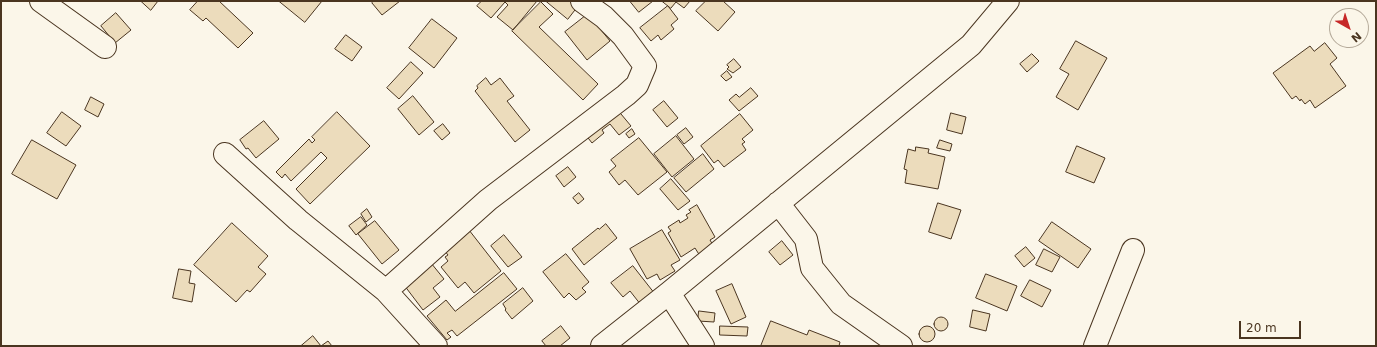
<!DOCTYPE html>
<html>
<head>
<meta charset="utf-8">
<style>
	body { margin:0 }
	#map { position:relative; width:1377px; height:347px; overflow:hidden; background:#fbf6e9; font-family:"DejaVu Sans",sans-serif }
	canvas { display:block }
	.frame { position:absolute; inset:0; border:2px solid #4a3520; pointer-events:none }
	.north { position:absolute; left:1329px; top:8px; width:40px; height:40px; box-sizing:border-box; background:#fbf6e9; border:1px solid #b4a999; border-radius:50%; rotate:141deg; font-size:11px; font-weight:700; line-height:16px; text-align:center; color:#4a3520 }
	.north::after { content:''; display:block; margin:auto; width:14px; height:18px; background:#c62828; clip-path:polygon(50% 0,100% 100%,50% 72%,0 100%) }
	.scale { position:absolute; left:1239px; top:321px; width:62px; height:18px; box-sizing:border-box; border:2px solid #4a3520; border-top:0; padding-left:5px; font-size:12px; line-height:14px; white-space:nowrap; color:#4a3520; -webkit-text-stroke:3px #fbf6e9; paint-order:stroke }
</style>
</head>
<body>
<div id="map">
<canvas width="1377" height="347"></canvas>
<div class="frame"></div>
<div class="north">N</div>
<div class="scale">20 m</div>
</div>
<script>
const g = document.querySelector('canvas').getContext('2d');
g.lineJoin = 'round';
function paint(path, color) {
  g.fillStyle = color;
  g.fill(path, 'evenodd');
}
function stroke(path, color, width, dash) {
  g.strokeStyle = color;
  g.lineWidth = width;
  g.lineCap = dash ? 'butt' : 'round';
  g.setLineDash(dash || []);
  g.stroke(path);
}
const building = new Path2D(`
	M141,1H158L151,10Z
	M198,1H219L253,33L238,48L206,18L203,21L190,10Z
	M279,1H322L305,22Z
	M374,1H400L382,15L372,3Z
	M482,1H537L513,30L497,17L508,5L505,2L491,18L477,6Z
	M546,1H572L578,6L568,19Z
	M630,1H653L639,12Z
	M662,1H690L684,8L676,2L671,8Z
	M706,1H723L735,12L718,31L696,11Z
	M541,2L553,14L539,27L598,84L583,100L512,31Z
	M668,6L678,19L671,25L674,29L661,40L658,35L651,41L640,28Z
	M116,13L131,30L115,43L101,26Z
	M588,14L610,41L587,60L565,32Z
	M432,19L457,38L434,68L409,48Z
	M346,35L362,47L352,61L335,49Z
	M1076,41L1107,58L1078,110L1056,97L1069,74L1060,69Z
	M1325,43L1337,58L1330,64L1346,86L1315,108L1310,100L1305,104L1301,99L1300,101L1296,96L1292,99L1273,73L1310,46L1314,51Z
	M1032,54L1039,61L1027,72L1020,64Z
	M734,59L741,67L733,73L727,69L729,67L727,65Z
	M411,62L423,73L399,99L387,88Z
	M727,71L732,77L726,81L721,76Z
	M486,78L491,85L500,78L514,96L507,101L530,130L515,142L475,91L478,88L477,86Z
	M751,88L758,96L739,111L729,100L736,94L739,97Z
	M413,96L434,122L419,135L398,109Z
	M91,97L104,104L98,117L85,110Z
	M664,101L678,118L667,127L653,110Z
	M616,108L631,126L619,135L610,124L602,130L604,133L592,143L585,134Z
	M62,112L81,126L66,146L47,133Z
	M337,112L370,146L310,204L296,189L327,158L321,152L291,181L285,174L282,178L276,172L309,139L312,143L315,140L312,137Z
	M951,113L966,117L962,134L947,130Z
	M740,114L753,130L742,139L745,142L742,144L746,150L724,167L718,160L714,163L701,146Z
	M264,121L279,139L256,158L248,148L246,149L240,140Z
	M443,124L450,133L442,140L434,131Z
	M686,128L693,137L684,144L677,135Z
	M632,129L635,134L629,138L626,134Z
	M676,136L694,159L672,177L654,154Z
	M639,138L667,172L638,195L625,180L619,185L609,172L616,166L611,160Z
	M32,140L76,165L57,199L12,174Z
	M940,140L952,144L950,151L937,148Z
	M1077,146L1105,158L1094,183L1066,172Z
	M916,147L929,149L928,153L945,157L938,189L905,183L907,170L904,169L908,149L915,151Z
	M703,154L714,169L686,192L674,178Z
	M568,167L576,177L564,187L556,176Z
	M671,179L690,201L678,210L660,189Z
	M579,193L584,199L578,204L573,198Z
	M938,203L961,210L951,239L929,232Z
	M697,205L715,237L710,240L714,247L700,256L695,248L681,257L668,233L671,231L668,227L679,220L680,223L688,218L686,215L691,212L689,210Z
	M367,209L372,217L366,222L361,214Z
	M361,217L367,225L356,235L349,226Z
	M375,221L399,250L382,264L358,234Z
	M1052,222L1091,249L1078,268L1039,241Z
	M232,223L268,256L258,267L266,274L250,292L247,290L236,302L194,265Z
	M606,224L617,238L584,265L572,249L598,228L599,229Z
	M469,230L501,271L474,293L465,282L458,288L441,267L448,261L445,257L448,255L444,250Z
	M662,230L680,260L671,265L675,271L660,280L657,274L647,279L630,249Z
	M504,235L522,257L508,267L491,246Z
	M782,241L793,255L780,265L769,252Z
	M1026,247L1035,258L1024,267L1015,256Z
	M1044,249L1060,257L1052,272L1036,265Z
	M566,254L589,282L582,288L586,292L576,300L569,293L564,298L543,272Z
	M431,263L444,279L433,288L440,297L423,310L404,285Z
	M633,266L655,294L641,305L630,291L623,297L611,283Z
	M179,269L191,271L189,283L195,284L192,302L173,298Z
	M504,273L517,289L457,336L452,330L447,333L451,337L447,340L427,316L446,300L455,311Z
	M986,274L1017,286L1007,311L976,298Z
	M1030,280L1051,290L1042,307L1021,296Z
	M732,284L746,317L731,324L716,291Z
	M523,288L533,301L512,319L505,310L506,309L503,304Z
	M973,310L990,314L986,331L970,327Z
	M699,311L715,313L714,322L698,321Z
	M934 324a7 7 0 1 1 14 0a7 7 0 1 1-14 0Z
	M771,321L807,335L809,330L840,342L839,346H761Z
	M919 334a8 8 0 1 1 16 0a8 8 0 1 1-16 0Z
	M561,326L570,338L560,346H546L542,341Z
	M720,326L748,327L747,336L720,335Z
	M313,336L321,346L328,341L332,346H301Z`);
paint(building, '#ecdcbc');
stroke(building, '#4a3520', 1);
const minor = new Path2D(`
	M41,1L105,47
	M225,154L298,220L386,291L436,346
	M778,203L806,239L812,268L841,304L901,346
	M386,291L488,200L626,95L637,85L645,66L623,36L604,17L582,1
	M669,293L703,346
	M602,346L669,293L971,45L1008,1
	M1095,346L1133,250`);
stroke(minor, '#4a3520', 24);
stroke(minor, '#fbf6e9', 22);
</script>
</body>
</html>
